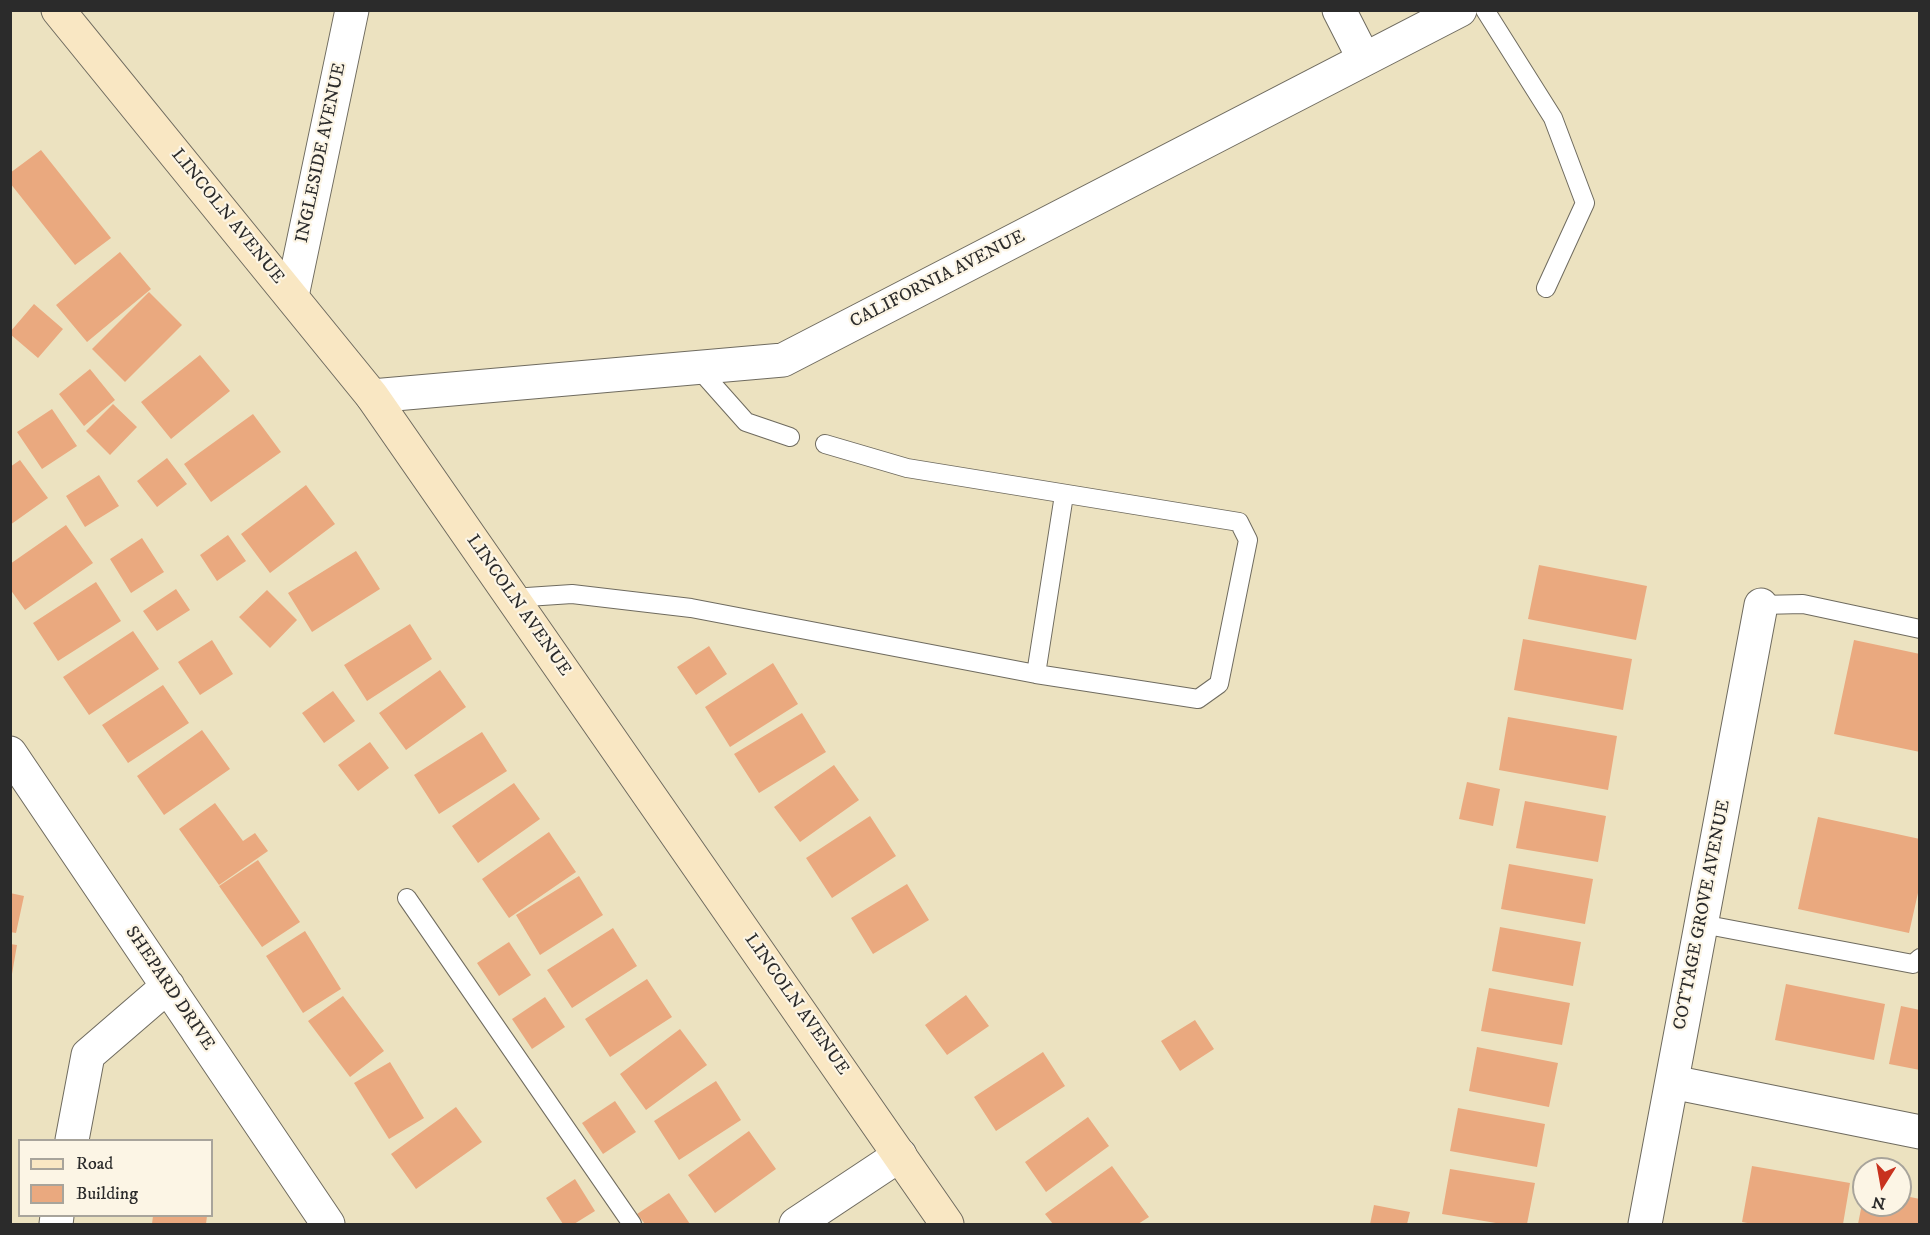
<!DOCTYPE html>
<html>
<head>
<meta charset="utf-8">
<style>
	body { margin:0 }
	#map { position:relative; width:1930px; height:1235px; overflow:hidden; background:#ece2c0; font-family:"IM FELL DW Pica",serif }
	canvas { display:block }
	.frame { position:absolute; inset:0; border:12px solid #2b2b2b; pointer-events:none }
	.legend { position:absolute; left:18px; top:1139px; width:195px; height:78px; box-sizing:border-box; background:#fcf5e5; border:2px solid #a8a49b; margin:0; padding:8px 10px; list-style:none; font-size:18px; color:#2b2b2b }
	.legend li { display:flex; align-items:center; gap:12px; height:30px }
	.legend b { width:30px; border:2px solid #a8a49b }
	.north { position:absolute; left:1852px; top:1157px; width:60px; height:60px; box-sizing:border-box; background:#fcf5e5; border:2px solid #a8a49b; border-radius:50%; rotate:191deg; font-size:16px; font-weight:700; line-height:24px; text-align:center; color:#2b2b2b }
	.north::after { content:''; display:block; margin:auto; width:21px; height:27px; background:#c8321e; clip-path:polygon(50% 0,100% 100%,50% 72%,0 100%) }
</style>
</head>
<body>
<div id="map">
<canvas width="1930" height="1235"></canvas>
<div class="frame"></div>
<ul class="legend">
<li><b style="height:8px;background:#f9e7c3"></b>Road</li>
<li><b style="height:16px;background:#eaa97f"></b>Building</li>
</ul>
<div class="north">N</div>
</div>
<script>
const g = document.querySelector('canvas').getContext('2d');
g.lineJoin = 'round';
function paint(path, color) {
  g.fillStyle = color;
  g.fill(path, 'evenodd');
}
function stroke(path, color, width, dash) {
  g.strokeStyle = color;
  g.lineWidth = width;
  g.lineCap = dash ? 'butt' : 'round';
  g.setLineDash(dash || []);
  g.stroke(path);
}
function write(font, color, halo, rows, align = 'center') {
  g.font = font + ' "IM FELL DW Pica",serif';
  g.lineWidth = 4.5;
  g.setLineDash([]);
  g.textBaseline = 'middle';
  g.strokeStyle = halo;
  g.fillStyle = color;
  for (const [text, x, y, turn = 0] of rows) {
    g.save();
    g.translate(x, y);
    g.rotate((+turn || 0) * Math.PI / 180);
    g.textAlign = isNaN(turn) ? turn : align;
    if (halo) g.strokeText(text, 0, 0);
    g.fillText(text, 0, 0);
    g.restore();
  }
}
paint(new Path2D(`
	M41,150L111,238L75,265L10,183V173Z
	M120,252L151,289L87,342L56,305Z
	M149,292L182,325L125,382L92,349Z
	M34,304L63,329L38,358L10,334V332Z
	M200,355L230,391L171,439L141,402Z
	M90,369L115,400L84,426L59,394Z
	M113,404L137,427L110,455L86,431Z
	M52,409L77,446L42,469L17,432Z
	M253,414L281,452L211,502L184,464Z
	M167,458L187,484L157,507L137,481Z
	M20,460L48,498L10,525V467Z
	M99,475L119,506L85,527L66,496Z
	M306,485L335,524L270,573L241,534Z
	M66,525L93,563L25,610L10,589V564Z
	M228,535L246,561L217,581L200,555Z
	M142,538L164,572L131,593L110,559Z
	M356,551L380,589L312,632L288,593Z
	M1539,565L1647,586L1636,640L1528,619Z
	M96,582L121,621L58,661L33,623Z
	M176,589L190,610L157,631L143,611Z
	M267,590L297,620L270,648L239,617Z
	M410,624L432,659L367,701L344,665Z
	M133,631L159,669L89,715L63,677Z
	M1523,639L1632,659L1623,710L1514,690Z
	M212,640L233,674L200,695L178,662Z
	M1854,640L1920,654V752L1834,734Z
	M709,646L727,674L696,695L677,667Z
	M773,663L798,704L730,747L705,707Z
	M440,670L466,707L406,750L379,713Z
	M163,685L189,723L128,763L102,725Z
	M333,691L355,721L324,743L302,713Z
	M802,713L826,752L759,793L734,754Z
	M1508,717L1617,736L1608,790L1499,770Z
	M202,730L230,769L164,815L137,776Z
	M482,732L507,771L439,814L414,775Z
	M370,742L389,768L358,791L338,765Z
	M834,765L859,800L800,842L774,807Z
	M1467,782L1500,789L1493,826L1459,819Z
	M514,783L540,819L478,863L452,826Z
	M1525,801L1606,816L1598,862L1516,848Z
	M215,803L243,841L255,833L268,851L219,885L179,829Z
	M870,816L896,856L832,898L806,858Z
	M1818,817L1920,839V884L1909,933L1798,909Z
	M549,832L576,872L509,918L482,879Z
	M258,860L300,922L262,947L219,886Z
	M1509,864L1593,879L1585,924L1501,909Z
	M579,876L603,915L540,955L516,915Z
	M907,884L929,920L873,954L851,918Z
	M10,893L24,896L16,933L10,932Z
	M1500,927L1581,942L1573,986L1492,971Z
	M613,928L637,966L572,1008L547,970Z
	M305,931L341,989L303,1013L266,956Z
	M509,942L531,975L499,996L477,963Z
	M10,944L17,945L12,974H10Z
	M647,979L672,1017L610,1057L585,1019Z
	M1786,984L1885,1004L1874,1060L1775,1040Z
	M1489,988L1570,1003L1562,1045L1481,1031Z
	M966,995L989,1026L947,1055L925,1025Z
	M343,996L384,1051L350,1077L308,1021Z
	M545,997L565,1027L532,1049L512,1019Z
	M1901,1006L1920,1010V1070L1889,1064Z
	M1195,1020L1214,1049L1180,1071L1161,1041Z
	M680,1029L707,1065L646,1110L620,1074Z
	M1477,1047L1558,1063L1549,1107L1469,1091Z
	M1043,1052L1065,1086L996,1131L974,1097Z
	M390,1062L424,1118L389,1139L354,1083Z
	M716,1081L741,1120L679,1160L654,1121Z
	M615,1101L636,1132L603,1154L582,1123Z
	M456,1107L482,1142L416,1189L391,1154Z
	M1458,1108L1545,1124L1537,1167L1450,1151Z
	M1088,1117L1109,1146L1046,1192L1025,1162Z
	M749,1131L776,1169L715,1213L688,1175Z
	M1112,1166L1149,1217L1138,1224H1053L1045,1214Z
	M1752,1166L1850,1183L1843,1224H1753L1742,1222Z
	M1450,1169L1535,1183L1527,1224H1502L1442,1214Z
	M575,1179L595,1211L574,1224H563L546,1198Z
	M669,1193L690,1224H645L637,1214Z
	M1900,1195L1920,1199V1224H1858L1863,1199L1864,1205H1900Z
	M1374,1205L1410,1212L1407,1224H1370Z
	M153,1216H207L206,1224H152Z`), '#eaa97f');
const lane = new Path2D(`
	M1485,10L1553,118L1585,203L1546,288
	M698,368L746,422L790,437
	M512,598L572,594L691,608L1036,674L1198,699L1219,684L1248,540L1239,522L907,468L825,444
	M1761,605L1803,604L1920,629
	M1036,674L1064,495
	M407,898L632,1224
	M1702,924L1913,964L1920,958`);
const street = new Path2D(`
	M1339,10L1364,59
	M292,296L352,10
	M372,396L783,360L1460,10
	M10,753L328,1224
	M1672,1082L1920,1132
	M72,1140L88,1055L168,986
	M56,1224L57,1216
	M796,1224L900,1155
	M1645,1224L1761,605`);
const secondary = new Path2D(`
	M58,10L372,396L947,1224`);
stroke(lane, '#6f6b5f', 20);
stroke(street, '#6f6b5f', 35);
stroke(secondary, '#6f6b5f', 35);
stroke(lane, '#fff', 18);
stroke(street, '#fff', 33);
stroke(secondary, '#f9e7c3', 33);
write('18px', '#2b2b2b', '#fcf5e5', [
	["INGLESIDE AVENUE",322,153,-78],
	["LINCOLN AVENUE",227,217,51],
	["CALIFORNIA AVENUE",938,280,-27],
	["LINCOLN AVENUE",518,606,55],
	["COTTAGE GROVE AVENUE",1703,915,-79],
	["SHEPARD DRIVE",169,989,56],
	["LINCOLN AVENUE",796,1005,55]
]);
</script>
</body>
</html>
